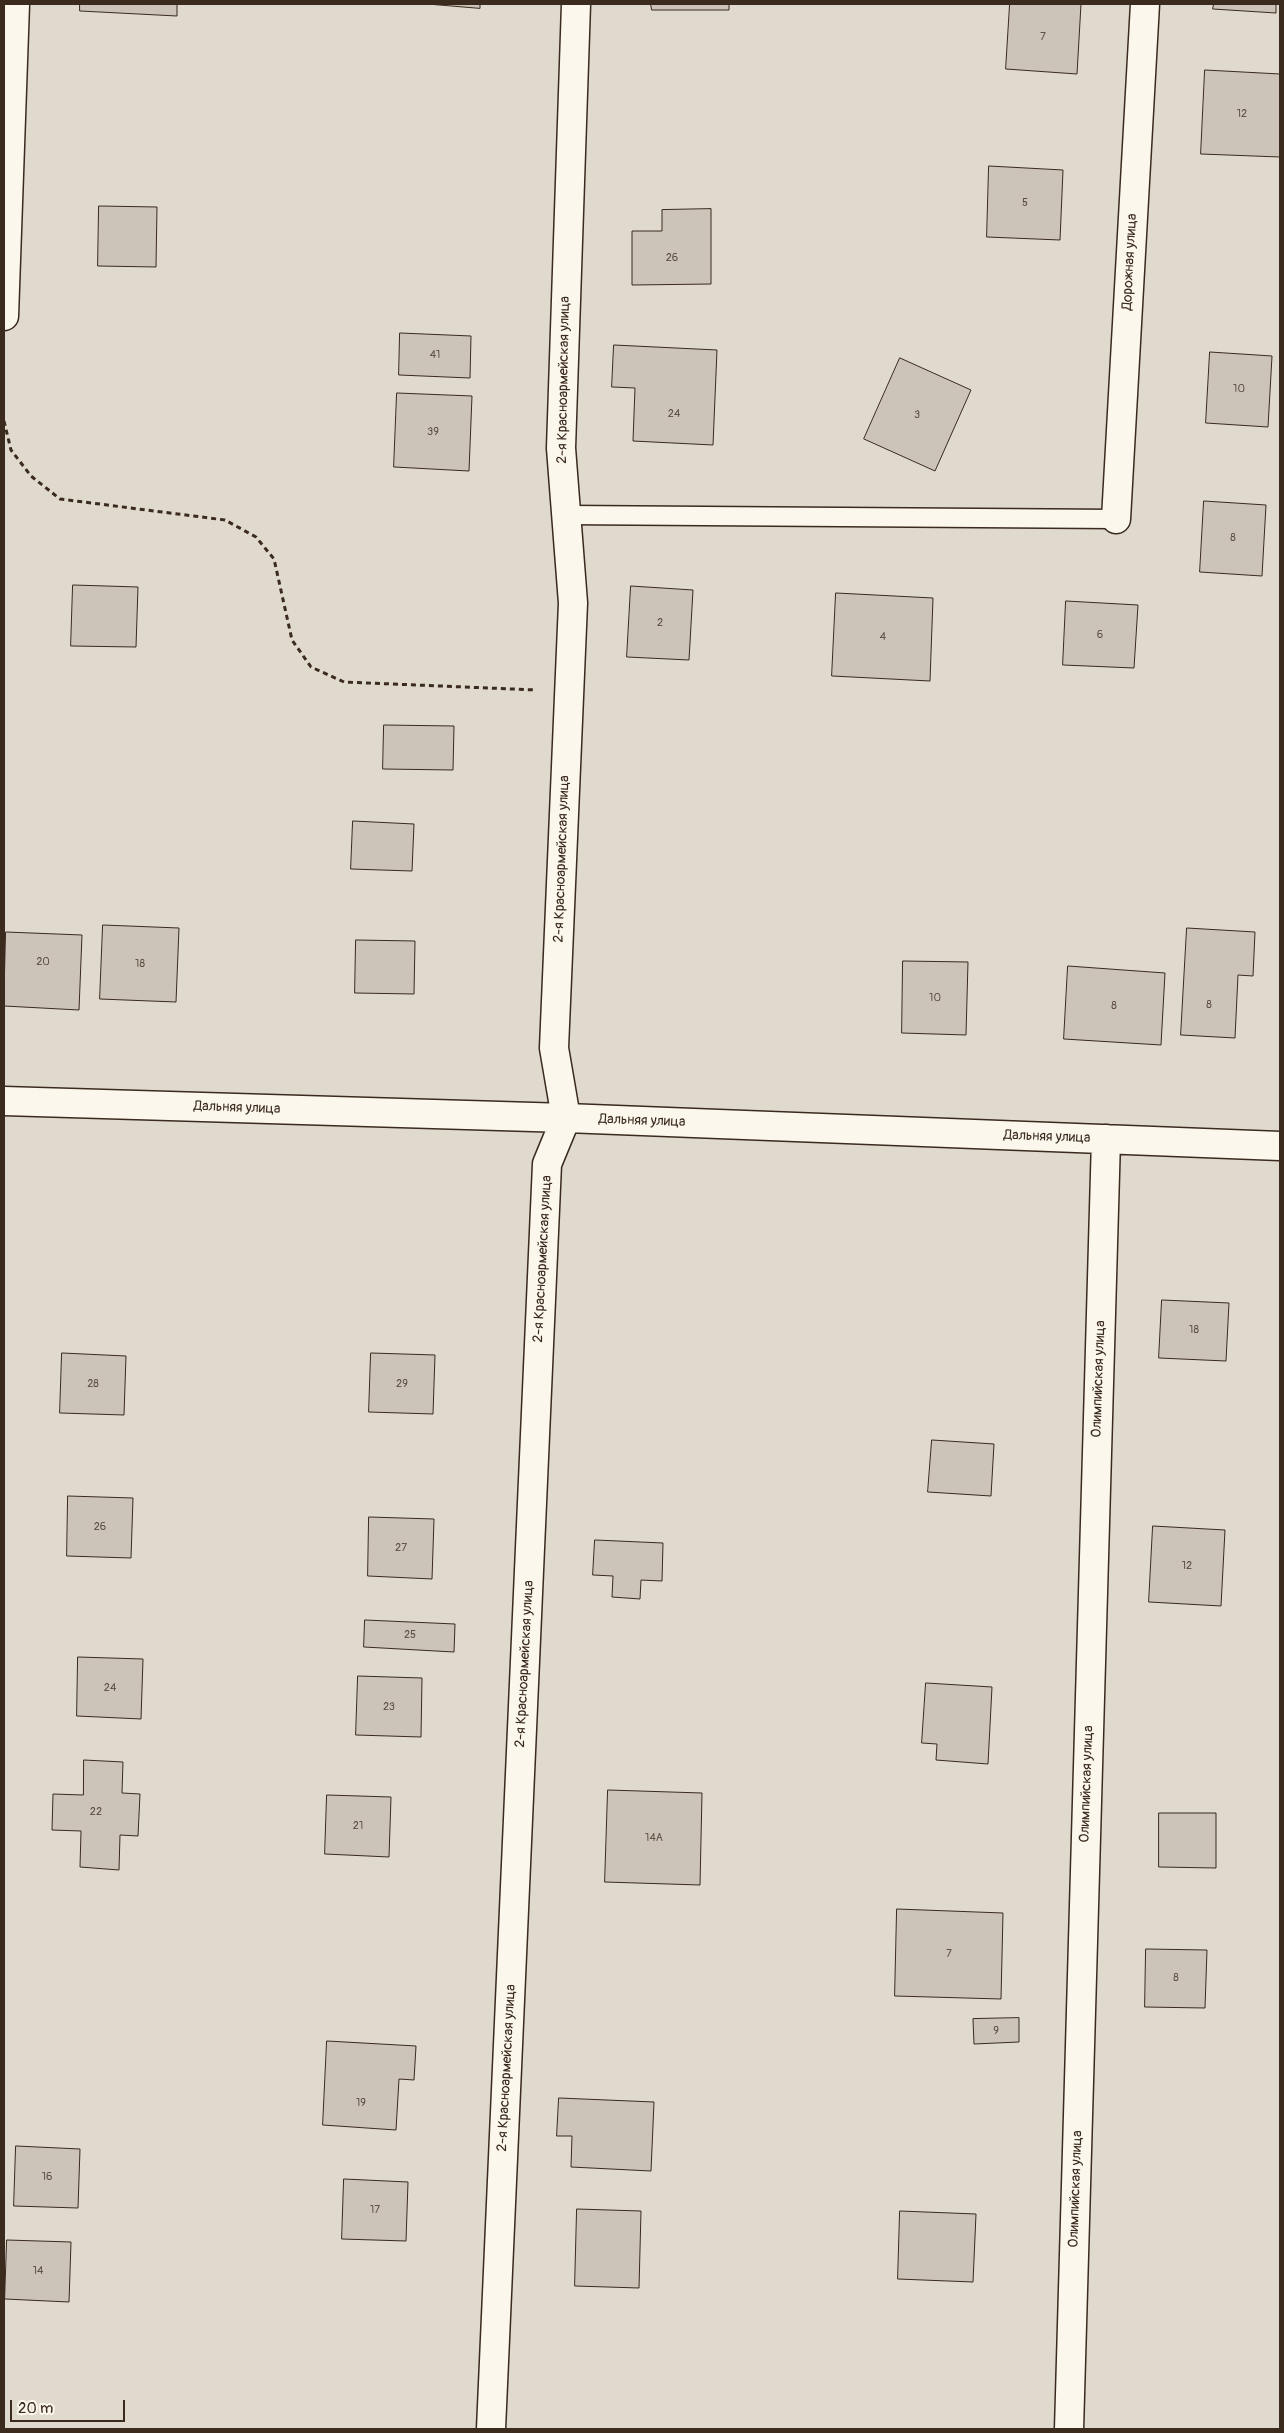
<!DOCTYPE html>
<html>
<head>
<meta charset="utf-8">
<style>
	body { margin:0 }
	#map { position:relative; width:1284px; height:2433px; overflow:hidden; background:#fbf7ec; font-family:Pangolin,sans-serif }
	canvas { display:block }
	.frame { position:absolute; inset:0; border:5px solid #3b2a1e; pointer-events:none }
	.scale { position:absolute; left:10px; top:2400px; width:115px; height:22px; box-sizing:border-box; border:2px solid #3b2a1e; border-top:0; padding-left:6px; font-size:15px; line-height:18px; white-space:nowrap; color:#3b2a1e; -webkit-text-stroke:4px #fbf7ec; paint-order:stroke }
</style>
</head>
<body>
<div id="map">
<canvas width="1284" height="2433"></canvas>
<div class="frame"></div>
<div class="scale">20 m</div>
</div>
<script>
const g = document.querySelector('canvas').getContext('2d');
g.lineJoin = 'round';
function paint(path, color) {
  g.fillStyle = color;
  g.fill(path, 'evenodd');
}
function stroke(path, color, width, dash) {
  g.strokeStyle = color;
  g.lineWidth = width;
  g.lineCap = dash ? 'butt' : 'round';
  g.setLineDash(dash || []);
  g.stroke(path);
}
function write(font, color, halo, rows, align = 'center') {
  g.font = font + ' Pangolin,sans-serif';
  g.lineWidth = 4;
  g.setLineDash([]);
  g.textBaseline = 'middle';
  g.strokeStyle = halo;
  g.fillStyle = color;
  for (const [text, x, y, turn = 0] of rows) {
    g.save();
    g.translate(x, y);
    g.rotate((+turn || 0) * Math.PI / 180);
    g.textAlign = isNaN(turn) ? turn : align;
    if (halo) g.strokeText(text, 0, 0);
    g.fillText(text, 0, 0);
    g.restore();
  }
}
paint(new Path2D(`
	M4,4H1280V2429H4Z`), '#dfd9ce');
const building = new Path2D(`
	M80,4H177V16L80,11Z
	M428,4H480V8Z
	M651,4H729V10H652Z
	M1010,4H1081L1077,74L1006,69Z
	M1214,4H1276V13L1213,9Z
	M1205,70L1280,74V157L1201,154Z
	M989,166L1063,170L1060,240L987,237Z
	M99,206L157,207L156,267L98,266Z
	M711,209V284L632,285V231H662V210Z
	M400,333L471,336L470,378L399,375Z
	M614,345L717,350L713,445L633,441L635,388L612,387Z
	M1210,352L1272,356L1268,427L1206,423Z
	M900,358L971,390L935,471L864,439Z
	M397,393L472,396L469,471L394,467Z
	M1204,501L1266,505L1262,576L1200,572Z
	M73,585L138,587L136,647L71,646Z
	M631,586L693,590L689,660L627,657Z
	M836,593L933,598L930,681L832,676Z
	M1066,601L1138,605L1134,668L1063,665Z
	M384,725L454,726L453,770L383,769Z
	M353,821L414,824L412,871L351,869Z
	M103,925L179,928L176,1002L100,999Z
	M1187,928L1255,932L1253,976L1238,975L1235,1038L1181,1035Z
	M6,932L82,935L79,1010L4,1006Z
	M356,940L415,941L414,994L355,993Z
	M903,961L968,962L966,1035L902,1033Z
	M1068,966L1165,973L1161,1045L1064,1039Z
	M1162,1300L1229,1303L1226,1361L1159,1358Z
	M62,1353L126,1356L124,1415L60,1413Z
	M371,1353L435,1355L433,1414L369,1412Z
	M932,1440L994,1444L991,1496L928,1492Z
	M68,1496L133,1498L131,1558L67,1556Z
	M369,1517L434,1519L432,1579L368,1576Z
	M1153,1526L1225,1530L1221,1606L1149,1602Z
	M595,1540L663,1543L662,1581L641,1580L640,1599L612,1597L613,1576L593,1575Z
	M365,1620L455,1624L454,1652L364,1647Z
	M78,1657L143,1659L141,1719L77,1716Z
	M358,1676L422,1678L421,1737L356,1735Z
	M926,1683L992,1687L988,1764L936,1760L937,1744L922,1743Z
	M84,1760L123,1762L122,1793L140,1794L138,1836L120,1835L119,1870L80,1867L81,1831L52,1830L53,1794L83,1795Z
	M608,1790L702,1793L700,1885L605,1882Z
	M327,1795L391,1797L389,1857L325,1854Z
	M1159,1813H1216V1868L1159,1867Z
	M897,1909L1003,1913L1001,1999L895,1996Z
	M1146,1949L1207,1950L1205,2008L1145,2007Z
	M1019,2018V2042L974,2044L973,2019Z
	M327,2041L416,2046L414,2080L399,2079L396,2130L323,2125Z
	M559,2098L654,2102L651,2171L571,2167L572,2136H557Z
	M16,2146L80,2149L78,2208L14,2206Z
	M344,2179L408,2182L406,2241L342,2239Z
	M577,2209L641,2211L639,2288L575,2286Z
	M900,2211L976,2214L973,2282L898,2279Z
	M7,2240L71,2242L69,2302L5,2299Z`);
paint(building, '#ccc4b9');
stroke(building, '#3b2a1e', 1);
const lane = new Path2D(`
	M566,515L1116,519`);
const street = new Path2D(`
	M4,316L15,4
	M1116,519L1145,4
	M4,1101L566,1118L1280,1146
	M491,2429L547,1164L566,1118L554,1048L573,603L561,448L576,4
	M1069,2429L1106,1139`);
stroke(lane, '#3b2a1e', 21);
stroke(street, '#3b2a1e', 31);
stroke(new Path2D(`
	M4,421L11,450L31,476L60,499L225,520L256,537L274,559L292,640L311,667L344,682L536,690`), '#3b2a1e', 3, [5, 4]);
stroke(lane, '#fbf7ec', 18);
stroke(street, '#fbf7ec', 28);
write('11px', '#5f5045', null, [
	["7",1043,37],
	["12",1242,114],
	["5",1025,203],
	["26",672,258],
	["41",435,355],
	["10",1239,389],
	["24",674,414],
	["3",917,415],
	["39",433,432],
	["8",1233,538],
	["2",660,623],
	["6",1100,635],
	["4",883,637],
	["20",43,962],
	["18",140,964],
	["10",935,998],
	["8",1209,1005],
	["8",1114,1006],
	["18",1194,1330],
	["28",93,1384],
	["29",402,1384],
	["26",100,1527],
	["27",401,1548],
	["12",1187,1566],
	["25",410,1635],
	["24",110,1688],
	["23",389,1707],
	["22",96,1812],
	["21",358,1826],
	["14А",654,1838],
	["7",949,1954],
	["8",1176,1978],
	["9",996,2031],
	["19",361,2103],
	["16",47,2177],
	["17",375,2210],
	["14",38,2271]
]);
write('14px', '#3b2a1e', '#fbf7ec', [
	["Дорожная улица",1130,262,-87],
	["2-я Красноармейская улица",564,380,-89],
	["2-я Красноармейская улица",562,859,-88],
	["Дальняя улица",237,1108,2],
	["Дальняя улица",642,1121,2],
	["Дальняя улица",1047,1137,2],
	["2-я Красноармейская улица",543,1259,-87],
	["Олимпийская улица",1099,1379,-88],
	["2-я Красноармейская улица",525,1664,-87],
	["Олимпийская улица",1087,1784,-88],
	["2-я Красноармейская улица",507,2068,-87],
	["Олимпийская улица",1076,2189,-88]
]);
</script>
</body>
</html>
